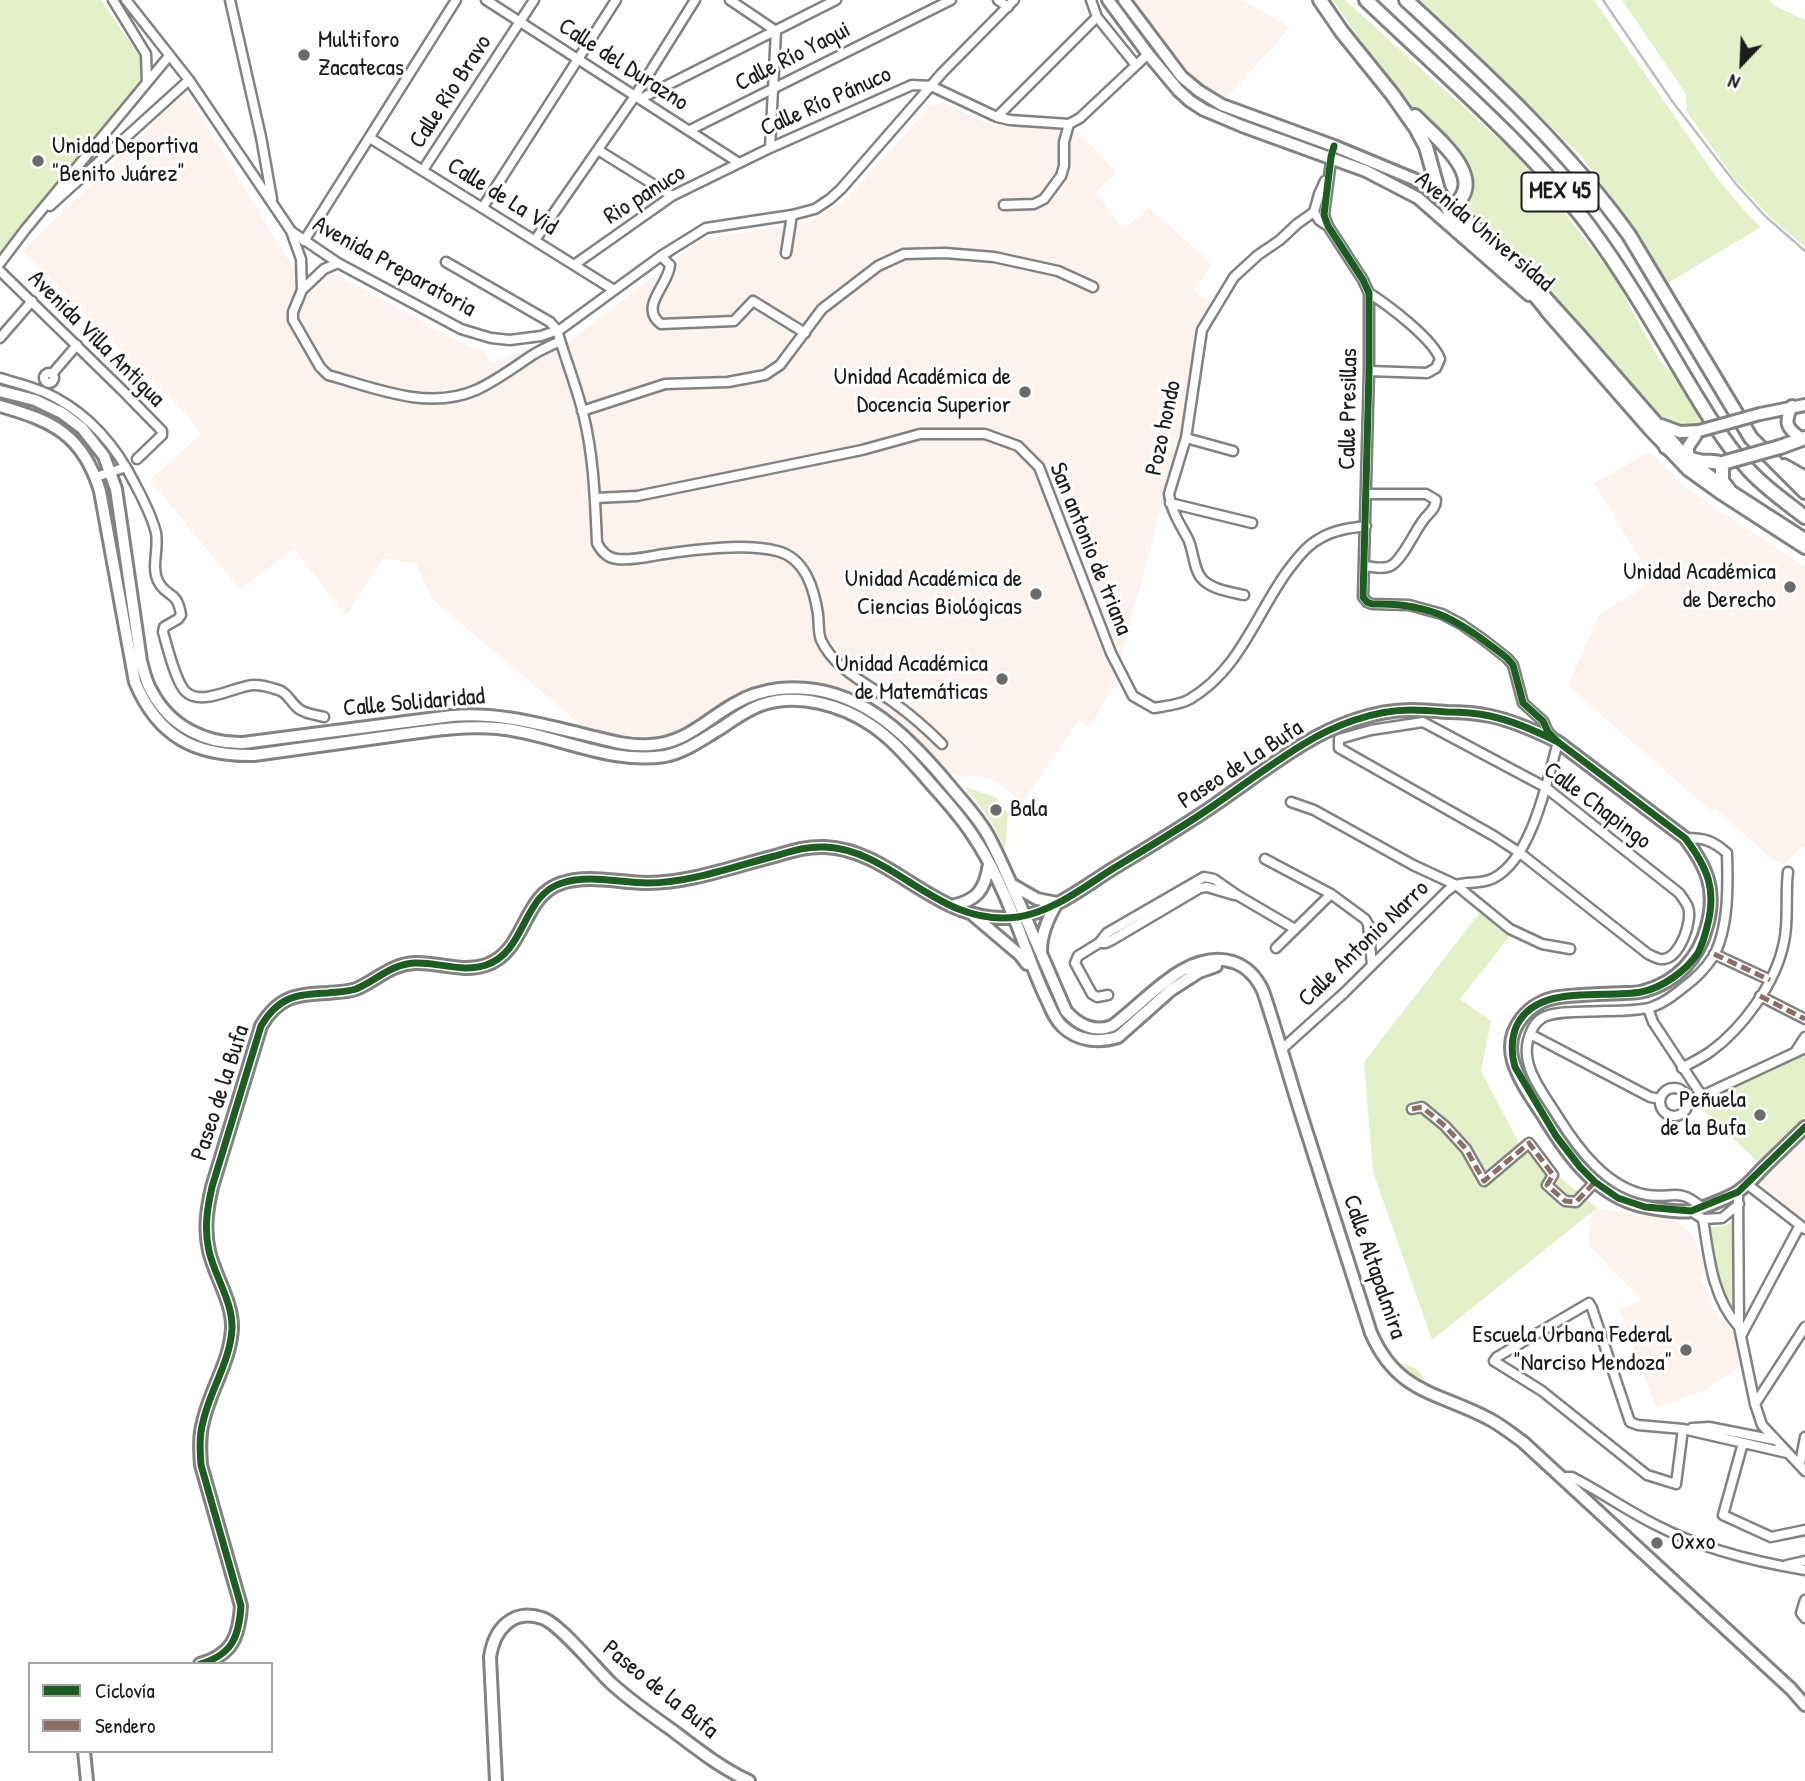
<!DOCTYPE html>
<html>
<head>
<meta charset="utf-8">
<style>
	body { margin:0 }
	#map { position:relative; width:1805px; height:1781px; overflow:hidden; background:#fff; font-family:"Patrick Hand",sans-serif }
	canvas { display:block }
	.legend { position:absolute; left:28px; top:1662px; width:245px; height:91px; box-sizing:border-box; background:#fff; border:2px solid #a4a4a4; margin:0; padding:9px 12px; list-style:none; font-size:21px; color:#1c1c1c }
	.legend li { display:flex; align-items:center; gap:14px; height:35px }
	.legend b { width:35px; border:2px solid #a4a4a4 }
	.north { position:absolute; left:1707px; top:28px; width:70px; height:70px; -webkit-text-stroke:5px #fff; paint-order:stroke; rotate:203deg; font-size:19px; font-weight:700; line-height:28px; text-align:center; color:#1c1c1c }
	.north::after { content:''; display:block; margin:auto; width:24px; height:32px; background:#1c1c1c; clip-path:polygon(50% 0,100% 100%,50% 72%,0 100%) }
</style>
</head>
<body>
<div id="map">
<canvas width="1805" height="1781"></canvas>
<ul class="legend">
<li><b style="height:9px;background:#1b5e20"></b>Ciclovía</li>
<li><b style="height:9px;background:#8d6e63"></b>Sendero</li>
</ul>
<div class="north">N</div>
</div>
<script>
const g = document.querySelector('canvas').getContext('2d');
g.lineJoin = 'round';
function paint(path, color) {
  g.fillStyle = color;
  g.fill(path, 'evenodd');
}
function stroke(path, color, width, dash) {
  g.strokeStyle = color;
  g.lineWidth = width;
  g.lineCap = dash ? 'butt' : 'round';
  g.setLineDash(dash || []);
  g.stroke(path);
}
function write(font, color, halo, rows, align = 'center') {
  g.font = font + ' "Patrick Hand",sans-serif';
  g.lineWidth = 6;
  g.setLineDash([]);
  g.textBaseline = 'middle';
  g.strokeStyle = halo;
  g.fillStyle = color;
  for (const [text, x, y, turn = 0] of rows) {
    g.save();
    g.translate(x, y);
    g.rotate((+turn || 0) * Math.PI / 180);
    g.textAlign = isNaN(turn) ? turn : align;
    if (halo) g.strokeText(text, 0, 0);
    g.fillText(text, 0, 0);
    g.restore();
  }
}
paint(new Path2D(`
	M1133,0H1243L1290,27L1225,101L1194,77L1134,6Z
	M186,92L297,274H336L460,342L486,352L491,363L525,350L540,359L574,338L700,240L810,221L843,202L931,106L942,102L991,125L1078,131L1117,173L1096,192L1123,229L1149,208L1213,264L1194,290L1213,304L1200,328L1180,436L1114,686L1090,727L1079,720L1021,805L1011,793L996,782L979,776L963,777L946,773L895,718L868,700L833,687L797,679L763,683L729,701L700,721L678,734L650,741L624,739L588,731L433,600L416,564L383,558L346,616L294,549L240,590L150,480L201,434L186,414L22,251Z
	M1650,452L1681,483L1721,512L1805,566V846L1801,848L1783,865L1771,858L1715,809L1712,812L1568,686L1599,615L1653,581L1594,483Z
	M1805,1139V1220L1758,1184Z
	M1597,1208L1674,1220L1693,1235L1705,1270L1702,1280L1712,1306L1734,1334L1742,1365L1706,1390L1656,1408L1619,1309L1642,1301L1589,1245L1591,1213Z`), '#fcf3ef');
paint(new Path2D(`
	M0,0H101L146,66L144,73L135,91L0,252Z
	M1333,0H1345L1510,149L1551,195L1620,285L1627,302L1660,361L1673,374L1703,422C1687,427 1676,428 1661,420L1534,275L1464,209C1472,191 1474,182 1467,164L1405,100L1369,53Z
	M1420,0H1594L1717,178L1744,210L1761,227L1668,283L1640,235L1580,155L1498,74Z
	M1622,0H1769L1775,6L1805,20V247L1772,219L1736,181L1687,112L1686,94Z
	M964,787L996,797L1008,813L1005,850C994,824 983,808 964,787Z
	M1481,911L1510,936L1460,999L1491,1021L1481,1071L1519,1143L1529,1136L1556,1174L1597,1208L1432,1340L1373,1172L1364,1062Z
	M1805,1054V1116L1758,1162L1697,1104Z
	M1734,1222L1736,1312H1731L1717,1275L1709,1227L1722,1226Z
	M1404,1364C1415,1367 1424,1372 1425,1384L1412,1376L1398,1365Z`), '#e4f0c7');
const street = new Path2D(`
	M113,0L146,54L147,82
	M126,0L189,80L291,231L301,259L302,290L293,312V320L320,367L328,375C375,388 428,411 476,390C496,381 513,368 531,356C540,350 550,346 560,341
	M230,0L261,137L272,199
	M486,0L739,163
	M730,0L776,31L770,148
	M998,0L1008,7
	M1091,0L1097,17L1135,64
	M640,99L836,0
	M997,117L1097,17
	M1069,124L1080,118L1148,54
	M690,130L951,0
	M370,138L614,290
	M598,150L672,196
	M423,170L534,0
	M1325,181L1319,194L1314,212L1319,220L1328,226
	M1004,205L1034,204L1044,199L1061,176L1064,166V142L1069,124
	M50,206L189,80
	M483,207L616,0
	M291,231L338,263L461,329L491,338L510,340L541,336L561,329L661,256L706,228L792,215L815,209L830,199L841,189L942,73L1014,0
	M535,240L635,96L695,0
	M304,241L456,0
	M786,253L792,215
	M661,256L670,265C669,285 638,307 661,324L734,321L753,301L805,333
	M446,262L550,322L557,330C565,358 576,385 583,413C594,457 595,499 597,543C601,551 608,558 617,559C632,561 650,556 665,554C698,549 745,543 777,551C805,558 814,588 818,614C819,622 818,633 821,640C835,670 868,684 893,702C911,715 927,729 942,744
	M0,263L25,230L169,56
	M574,265L672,196L770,148L912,85L931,86L997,117L1010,120L1069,124
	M0,271L122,390L162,431V435L137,459
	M302,290L324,269L338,263
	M1369,293C1388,305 1433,339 1440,359L1436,368L1427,373L1369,371
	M0,338L32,301
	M44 378a5 5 0 1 1 10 0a5 5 0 1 1-10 0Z
	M52,374L77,345
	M0,378C19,384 39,388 56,398C91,417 117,448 135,484C143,499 152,516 156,533C159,549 151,567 158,581C166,598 177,589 181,615L178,619L164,627L163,632C167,646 176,683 186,692C203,707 237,685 254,685C260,685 269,687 275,689C287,691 290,702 299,709C306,714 316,715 324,717
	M582,411L665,384L728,382L765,375L780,365L822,309L878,266L904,254L945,253L994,257L1058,271L1093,287
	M1186,438L1233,451
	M96,477L126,467
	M596,498L637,496L862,450L920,434H985L1018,446L1039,467L1111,653L1133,696L1154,708C1165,706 1180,705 1190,699C1239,670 1255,617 1286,573C1295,561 1306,546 1319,539C1334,530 1349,528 1366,526
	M1170,503L1252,523
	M1365,566C1374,567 1385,570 1392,565C1404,557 1415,530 1425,518C1430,512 1436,508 1436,500L1426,494H1366
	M1244,595C1230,592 1214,590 1203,580C1193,570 1194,551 1188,539C1180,524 1171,511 1169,494L1186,438L1202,330L1234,277L1258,255L1280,240L1297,224L1314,212
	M1423,722L1545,787L1679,893C1682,897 1686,902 1688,907C1693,921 1680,957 1664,959C1658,960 1653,956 1648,954L1520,853L1494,836L1339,748V739L1371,730Z
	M1291,802L1314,810L1413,865L1456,885L1510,929L1542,944L1570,949
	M1685,838C1704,838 1712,840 1727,853C1728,884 1729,929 1713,957C1705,969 1695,979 1684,987C1674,995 1664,1003 1652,1007C1638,1011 1620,1011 1605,1011C1589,1012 1554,1010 1542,1018C1534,1023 1531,1031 1528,1040C1521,1068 1544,1094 1558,1117C1578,1149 1607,1188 1647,1195C1672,1199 1679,1187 1701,1207
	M1265,859L1331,894L1365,919L1368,924L1372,965
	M1099,943H1106L1112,940L1200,888L1207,887L1234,895
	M1276,948L1331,894
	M1714,954L1770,980
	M1108,995L1097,997L1092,994L1075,963L1078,956L1099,943L1107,933L1204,877L1214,879L1237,895L1295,929
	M1760,996L1805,1019
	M1648,1008L1653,1022L1702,1096
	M1530,1034L1650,1097L1660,1099
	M1282,1049L1344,993L1447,891C1450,889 1453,886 1456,885C1469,881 1480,885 1494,878C1532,858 1547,781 1558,742L1548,732L1543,721L1523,703L1513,665L1507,658L1484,640L1461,624L1442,614L1409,605L1372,604L1367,602L1363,597L1369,371V293L1363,280L1328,226L1324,215L1332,153
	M1796,1051L1805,1037
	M1682,1068C1691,1063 1701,1058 1710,1052C1743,1028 1776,983 1784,942C1789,920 1785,895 1788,872
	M1660 1102a14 14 0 1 1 28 0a14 14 0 1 1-28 0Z
	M1689,1102L1805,1048
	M1412,1109L1422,1107L1445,1126L1466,1149L1484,1181L1529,1143L1553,1175L1547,1185L1565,1201L1576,1202L1595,1182
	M1747,1184L1805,1229
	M1738,1192L1739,1327L1755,1404L1762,1425L1805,1471
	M1691,1211L1703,1219C1709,1257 1712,1297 1739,1327
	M1703,1219L1722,1218L1739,1204
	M1741,1336L1800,1225
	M1755,1404L1805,1327
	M1692,1428L1709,1427L1775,1440
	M1683,1429L1676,1484L1647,1475L1542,1391L1494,1361L1497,1357L1589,1303L1592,1308L1630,1422L1638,1425L1683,1429L1787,1453
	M1743,1443L1723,1515L1771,1537L1805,1530
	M1800,1464L1805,1437
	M1562,1477H1572C1601,1492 1628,1511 1656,1525C1700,1548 1756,1562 1805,1570
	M1787,1565L1805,1561
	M1805,1600L1801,1613L1805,1618`);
const secondary = new Path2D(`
	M1108,0L1148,54L1178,90L1190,101L1204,110L1242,126L1366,171L1418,198L1529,295
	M1124,0L1182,77L1199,91L1222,105L1334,146L1416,180L1424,185
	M1448,202L1514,262L1581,336L1688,459L1729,490L1805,539
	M1546,311L1649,429L1688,470L1720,493L1805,548
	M0,391L35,400L62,413L82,428L104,456L116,489L141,661C144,672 146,683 152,692C170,726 205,744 243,743L452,716C497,712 539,724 582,734C604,739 627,747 650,745C686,743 704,721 734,704C747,696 763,691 779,689C855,681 906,733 950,786C964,803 979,818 989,837C1002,862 1013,888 1024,914C1038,947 1052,979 1066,1011C1078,1025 1095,1033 1112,1026C1145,1003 1186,948 1233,962C1248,967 1257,978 1263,991C1277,1032 1288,1073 1301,1114C1324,1187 1347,1260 1371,1333C1398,1395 1440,1392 1491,1420C1502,1426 1512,1434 1523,1442L1791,1689L1805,1705
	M0,406C53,421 83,435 100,491L135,682C158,737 195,756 254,755C300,749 345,742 391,736C427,731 462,725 497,728C553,733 608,765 665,756C685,752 701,740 718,730C732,721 747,709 764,704C798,693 842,705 871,725C892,739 908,758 925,777C942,797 961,816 975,839C990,861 1005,895 1015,920C1026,947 1034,974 1047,1000C1051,1009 1055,1020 1063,1027C1078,1041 1099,1043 1118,1037L1171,990L1199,972L1216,966
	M1792,406C1784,423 1786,428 1802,439
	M1760,414L1805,405
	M1661,425L1680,432L1699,431
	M1688,461V447L1698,432
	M1011,884L1037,899L1057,903C1048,918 1041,933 1041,951
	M951,906C977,901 985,890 989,864
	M974,916L1020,955L1027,964
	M200,1664C232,1655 239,1637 241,1606L201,1465C200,1451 199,1436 203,1422C210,1390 230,1362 232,1329C233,1302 215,1277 209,1251C204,1229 207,1209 212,1187L261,1026C278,997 296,994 328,993C337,992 347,992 356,989C377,980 391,964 415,963C438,962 463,973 486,965C526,952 522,895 562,883C589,874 620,883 648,883C690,883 735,866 775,856C792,851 807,846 825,847C895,850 938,928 1018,917C1053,912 1085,886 1114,868C1147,848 1181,828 1213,806C1242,786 1271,764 1302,745C1334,725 1374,710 1411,710C1423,710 1435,711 1447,712C1462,712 1476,713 1490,716C1514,721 1536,731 1558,742L1685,838C1707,867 1717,890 1707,926C1699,958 1677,982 1644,991C1638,993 1630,993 1623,993C1602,994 1580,994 1559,997C1529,1001 1504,1029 1513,1061C1519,1081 1533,1100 1544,1117C1566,1153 1592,1190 1634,1204C1647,1208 1678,1213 1691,1211C1701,1209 1733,1196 1740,1190C1749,1184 1756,1175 1763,1168C1777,1154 1791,1141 1805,1127
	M84,1751L87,1781
	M496,1781L490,1657C494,1630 512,1608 542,1618C559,1623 597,1670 612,1684C631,1701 652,1716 672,1730C697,1749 721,1768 749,1781`);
const primary = new Path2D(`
	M1320,0L1342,32L1392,94L1416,128L1426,147L1438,190L1451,214L1522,280L1552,316
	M1366,0C1442,73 1525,142 1589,226C1623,272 1651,320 1680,369C1701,404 1721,439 1748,469C1765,488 1786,502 1805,517
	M1406,0C1486,74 1565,146 1629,235L1751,438L1805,492
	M1415,116C1435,137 1490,178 1453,206
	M1666,447C1677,453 1687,459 1699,461C1707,463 1714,460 1722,464L1726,462
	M1780,447L1805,438
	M1722,464V481L1729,490
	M1784,466L1805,478`);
stroke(street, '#828282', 13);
stroke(secondary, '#828282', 16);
stroke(primary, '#828282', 18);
stroke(street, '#fff', 8);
stroke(secondary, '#fff', 10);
stroke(primary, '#fff', 12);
stroke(new Path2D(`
	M1603,0L1672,101L1736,184L1765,216L1805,251`), '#bebebe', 2.5);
const secondaryBridge = new Path2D(`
	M1424,185L1446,200
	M1699,431L1760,414`);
const primaryBridge = new Path2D(`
	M1726,462L1780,447`);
stroke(secondaryBridge, '#828282', 16, []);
stroke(primaryBridge, '#828282', 18, []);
stroke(secondaryBridge, '#fff', 10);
stroke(primaryBridge, '#fff', 12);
stroke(new Path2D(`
	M1714,954L1770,980
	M1760,996L1805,1019
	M1412,1109L1422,1107L1445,1126L1466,1149L1484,1181L1529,1143L1553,1175L1547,1185L1565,1201L1576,1202L1595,1182`), '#8d6e63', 5, [10, 5]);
stroke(new Path2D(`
	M1334,146L1331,157L1324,215L1328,226L1363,280L1369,293V371L1363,597L1367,602L1372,604C1434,602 1460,622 1507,658L1513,665L1523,703L1543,721L1548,732L1558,742L1685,838C1708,868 1717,890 1707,927C1705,935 1702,945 1698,953C1686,971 1662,988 1641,992C1604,999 1538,983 1517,1025C1511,1038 1511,1054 1515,1067L1556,1136L1580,1167L1595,1182L1618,1198L1645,1207L1691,1211L1738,1192L1805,1127
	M200,1664C232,1655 239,1637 241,1606L201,1465C200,1451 199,1436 203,1422C210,1390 230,1362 232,1329C233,1302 215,1277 209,1251C204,1229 207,1209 212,1187L261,1026C278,997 296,994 328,993C337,992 347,992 356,989C377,980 391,964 415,963C438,962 463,973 486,965C526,952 522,895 562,883C589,874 620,883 648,883C690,883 735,866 775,856C792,851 807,846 825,847C895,850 938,928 1018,917C1053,912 1085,886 1114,868C1147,848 1181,828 1213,806C1242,786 1271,764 1302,745C1334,725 1374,710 1411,710C1423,710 1435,711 1447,712C1462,712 1476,713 1490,716C1514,721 1536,731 1558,742`), '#1b5e20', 7);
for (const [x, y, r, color] of [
	[304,55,7,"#6b6b6b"],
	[38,161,7,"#6b6b6b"],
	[1025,392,7,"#6b6b6b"],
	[1790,587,7,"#6b6b6b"],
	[1036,594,7,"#6b6b6b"],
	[1002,679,7,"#6b6b6b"],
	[996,810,7,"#6b6b6b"],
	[1760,1115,7,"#6b6b6b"],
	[1686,1350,7,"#6b6b6b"],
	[1657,1543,7,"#6b6b6b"]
]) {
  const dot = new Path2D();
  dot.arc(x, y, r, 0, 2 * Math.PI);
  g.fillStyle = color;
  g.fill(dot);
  stroke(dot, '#fff', 2.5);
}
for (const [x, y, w] of [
	[1560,192,77]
]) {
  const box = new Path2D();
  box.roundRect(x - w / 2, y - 19.5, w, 39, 5);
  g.fillStyle = '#fff';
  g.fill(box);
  stroke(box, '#1c1c1c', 2);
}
write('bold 23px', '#1c1c1c', null, [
	["MEX 45",1560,192]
]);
write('24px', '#1c1c1c', '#fff', [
	["Multiforo",318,41,"left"],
	["Zacatecas",318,69,"left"],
	["Unidad Deportiva",52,147,"left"],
	["\"Benito Juárez\"",52,175,"left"],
	["Unidad Académica de",1011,378],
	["Docencia Superior",1011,406],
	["Unidad Académica",1776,573],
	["de Derecho",1776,601],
	["Unidad Académica de",1022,580],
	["Ciencias Biológicas",1022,608],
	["Unidad Académica",988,665],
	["de Matemáticas",988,693],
	["Bala",1010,810,"left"],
	["Peñuela",1746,1101],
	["de la Bufa",1746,1129],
	["Escuela Urbana Federal",1672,1336],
	["\"Narciso Mendoza\"",1672,1364],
	["Oxxo",1671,1543,"left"]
], 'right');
write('24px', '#1c1c1c', '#fff', [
	["Calle Río Yaqui",793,57,-27],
	["Calle del Durazno",623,65,33],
	["Calle Río Bravo",451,92,-57],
	["Calle Río Pánuco",826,102,-24],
	["Rio panuco",645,195,-32],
	["Calle de La Vid",502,197,32],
	["Avenida Universidad",1484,232,40],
	["Avenida Preparatoria",394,267,29],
	["Avenida Villa Antigua",96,339,45],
	["Calle Presillas",1349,409,-89],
	["Pozo hondo",1164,428,-78],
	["San antonio de triana",1090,549,68],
	["Calle Solidaridad",414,703,-5],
	["Paseo de La Bufa",1241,765,-33],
	["Calle Chapingo",1597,806,37],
	["Calle Antonio Narro",1364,944,-44],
	["Paseo de la Bufa",221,1093,-72],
	["Calle Altapalmira",1374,1267,71],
	["Paseo de la Bufa",660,1690,39]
]);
</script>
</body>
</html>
